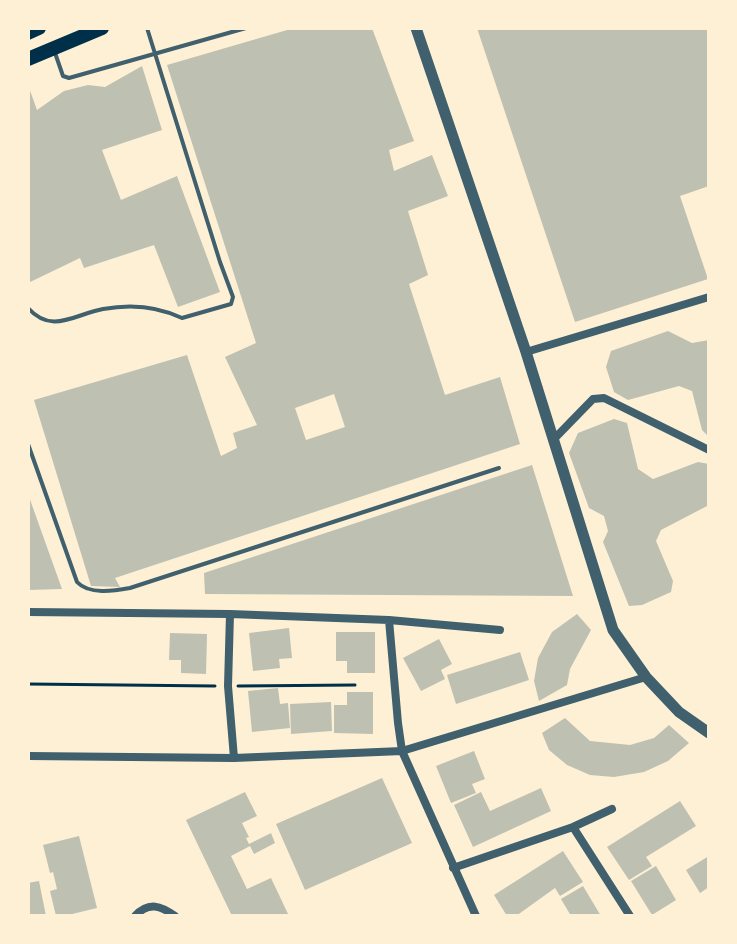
<!DOCTYPE html>
<html>
<head>
<meta charset="utf-8">
<style>
	body { margin:0 }
	#map { position:relative; width:737px; height:944px; overflow:hidden; background:#fdf0d5; font-family:Mulish,sans-serif }
	canvas { display:block }
	.frame { position:absolute; inset:0; border:30px solid #fdf0d5; pointer-events:none }
</style>
</head>
<body>
<div id="map">
<canvas width="737" height="944"></canvas>
<div class="frame"></div>
</div>
<script>
const g = document.querySelector('canvas').getContext('2d');
g.lineJoin = 'round';
function paint(path, color) {
  g.fillStyle = color;
  g.fill(path, 'evenodd');
}
function stroke(path, color, width, dash) {
  g.strokeStyle = color;
  g.lineWidth = width;
  g.lineCap = dash ? 'butt' : 'round';
  g.setLineDash(dash || []);
  g.stroke(path);
}
paint(new Path2D(`
	M294,28H372L414,141L389,150L394,171L432,155L448,196L408,211L428,275L409,284L445,395L500,377L520,444L115,578L120,587L91,586L34,400L187,355L221,456L237,448L233,433L257,425L225,357L256,343L167,65ZM334,394L345,427L306,440L295,408Z
	M477,28H709V186L680,196L708,279L575,322Z
	M142,66L162,130L102,150L121,200L177,176L220,292L178,307L154,245L84,268L80,258L28,283V85L37,110L64,91L88,85L105,87Z
	M668,331L692,343L709,340V437L702,430L692,391L679,386L628,400L614,392L606,367L611,351Z
	M614,419L627,423L638,469L653,479L698,462L709,464V505L661,530L656,541L673,581L671,592L642,605L629,606L603,542L608,531L604,516L589,508L569,453L578,433Z
	M532,465L573,596L205,594L204,573Z
	M28,494L62,589L28,590Z
	M577,614L591,630L570,669L567,685L539,701L534,681L538,658L552,632Z
	M289,628L292,658L279,659L280,668L253,671L249,633Z
	M336,632H375V673H347V661H336Z
	M170,633L207,634L206,674L181,673V660H169Z
	M439,639L452,664L441,670L445,679L421,691L403,658Z
	M520,652L529,680L456,704L447,675Z
	M278,688L280,704L288,703L290,728L252,732L248,691Z
	M347,692H373V734L334,733V705H347Z
	M331,702L332,731L291,734L290,704Z
	M565,718L590,741L630,745L654,738L669,725L689,743L668,761L644,772L614,777L590,775L567,765L549,750L542,733Z
	M474,751L485,779L472,784L476,793L451,803L436,766Z
	M382,778L412,843L305,890L276,824Z
	M541,788L551,811L473,847L454,805L481,792L490,811Z
	M245,792L257,816L242,823L249,837L246,838L250,846L231,856L247,889L271,878L289,916H232L186,820Z
	M680,801L696,826L646,857L652,866L629,880L607,847Z
	M271,833L275,843L254,854L249,844Z
	M79,836L97,908L64,916H56L50,891L57,889L53,872L50,873L43,845Z
	M563,851L583,882L560,896L555,888L516,916H507L494,895Z
	M709,856V887L700,893L686,870Z
	M656,866L676,900L652,915L631,881Z
	M39,881L46,916H28V883Z
	M583,886L601,916H571L561,899Z`), '#bec0b2');
stroke(new Path2D(`
	M28,684L215,686
	M238,686L355,685`), '#003049', 3);
stroke(new Path2D(`
	M54,50L63,76L69,78L246,28
	M28,308C52,335 75,314 103,309C130,304 157,306 182,318L231,304L233,297L220,262L147,28
	M28,444L77,582C89,595 114,591 130,588L499,468`), '#3f606c', 4);
stroke(new Path2D(`
	M526,352L709,297
	M554,439L593,399L604,398L709,450
	M28,612L230,614L389,620L500,630
	M230,614L228,686L234,758
	M389,620L398,723L402,751L476,916
	M28,756L234,758L402,751L646,677
	M573,827L630,916
	M453,868L573,827L612,809
	M135,916C149,901 161,906 175,916`), '#3f606c', 8);
stroke(new Path2D(`
	M416,28L526,352L613,630L646,677L679,712L709,733`), '#3f606c', 11);
stroke(new Path2D(`
	M28,33L39,28
	M28,59L102,28`), '#003049', 14);
</script>
</body>
</html>
